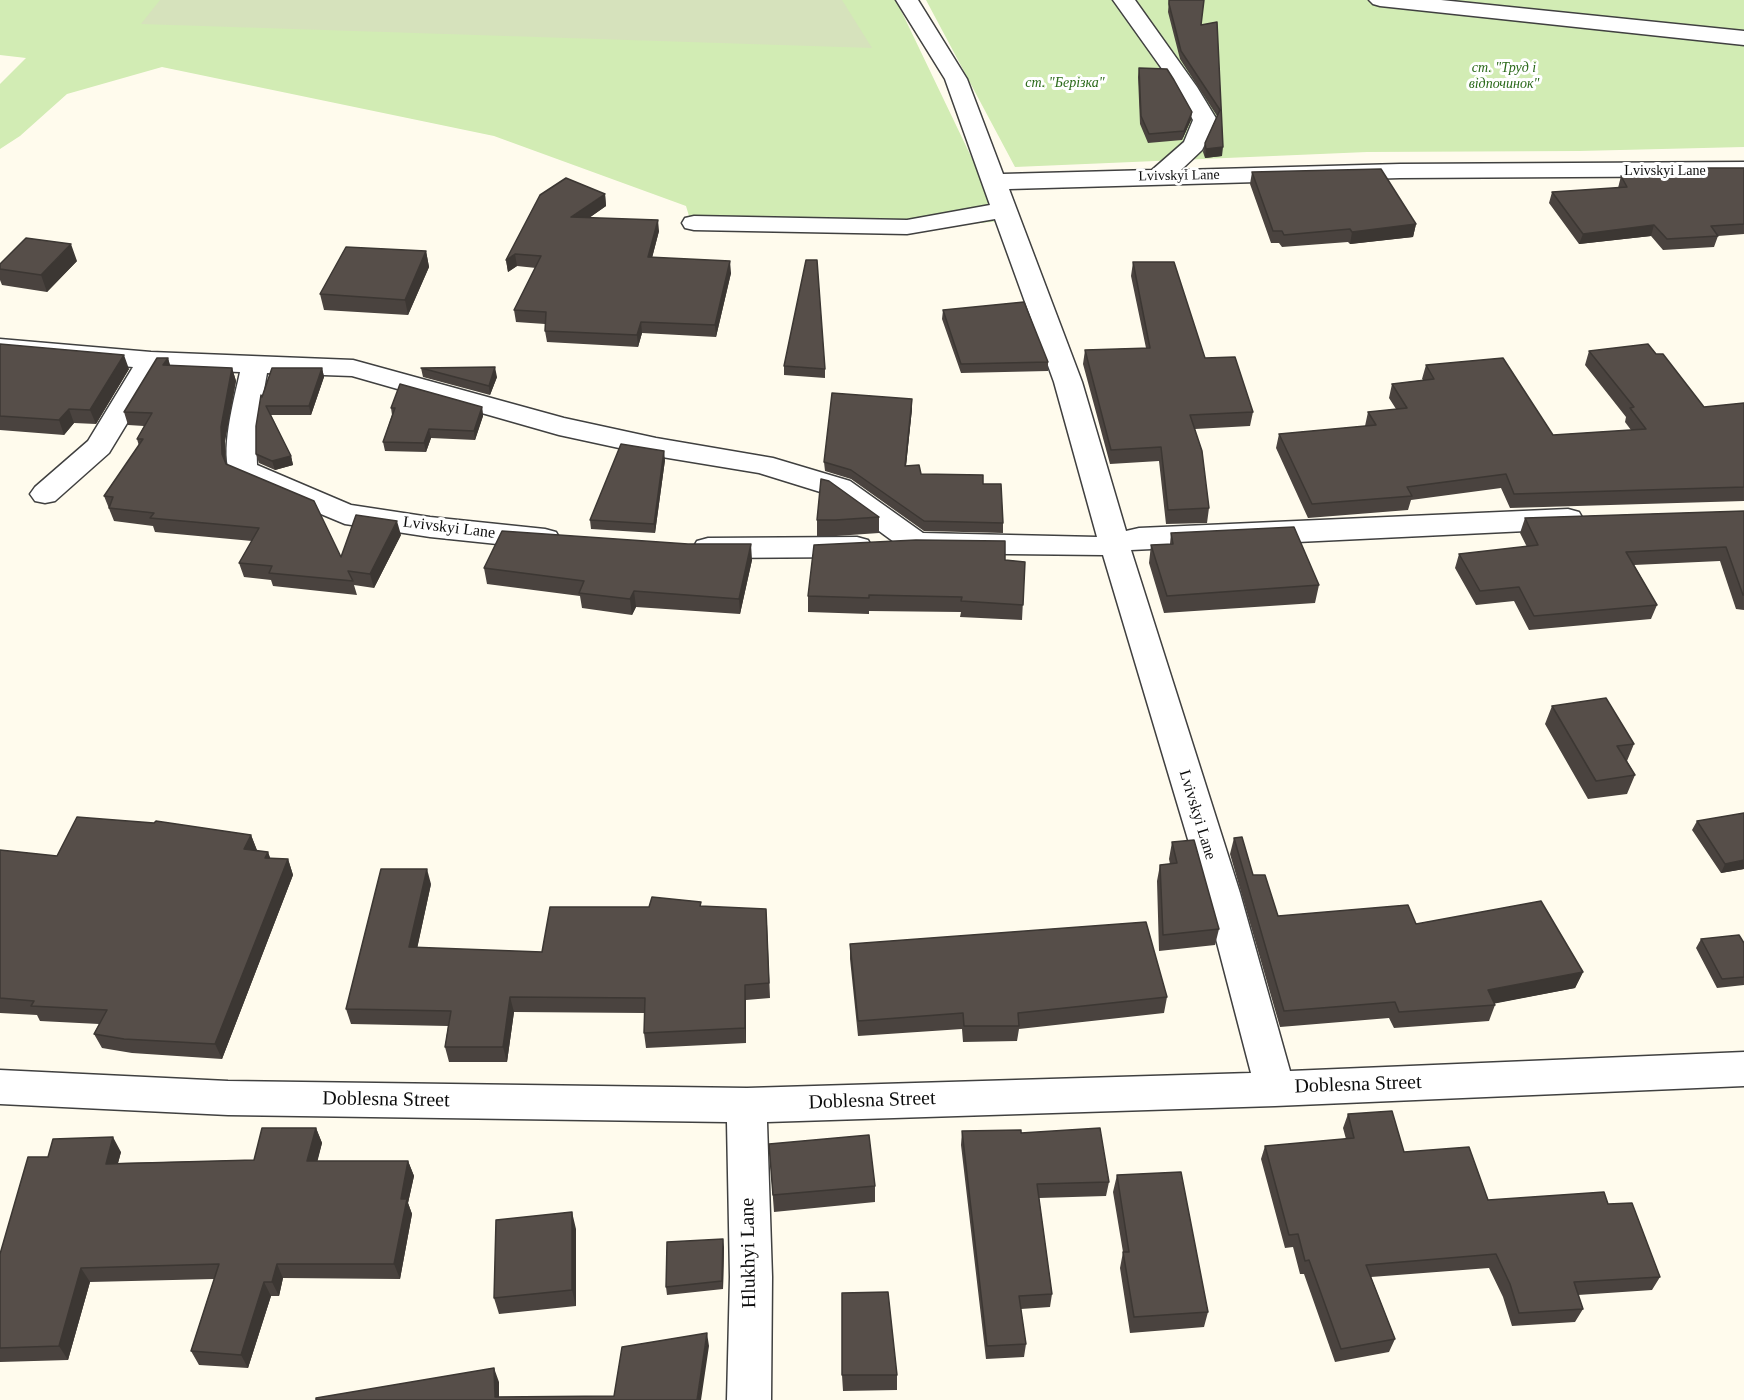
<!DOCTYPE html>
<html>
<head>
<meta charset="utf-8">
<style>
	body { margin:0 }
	canvas { display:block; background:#fffbed }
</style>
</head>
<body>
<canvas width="1744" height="1400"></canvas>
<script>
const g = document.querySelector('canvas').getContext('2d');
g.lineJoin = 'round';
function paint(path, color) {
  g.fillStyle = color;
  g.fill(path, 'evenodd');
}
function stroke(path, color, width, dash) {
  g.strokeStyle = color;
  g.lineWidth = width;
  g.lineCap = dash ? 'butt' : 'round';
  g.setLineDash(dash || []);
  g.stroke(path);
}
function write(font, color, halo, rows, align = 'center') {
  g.font = font + ' Georgia,serif';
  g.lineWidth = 6;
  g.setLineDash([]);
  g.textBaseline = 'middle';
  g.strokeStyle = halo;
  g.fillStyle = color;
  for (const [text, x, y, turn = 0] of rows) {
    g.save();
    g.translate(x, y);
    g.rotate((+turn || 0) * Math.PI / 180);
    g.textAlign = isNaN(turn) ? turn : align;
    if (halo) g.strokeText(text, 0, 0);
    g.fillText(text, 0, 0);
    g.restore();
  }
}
paint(new Path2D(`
	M0,0H896L1002,221L905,230L692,226L686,206L494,136L162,67L67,94L20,136L0,149V84L26,58L0,55Z
	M926,0H1744V147L1579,151L1367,152L1015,167Z`), '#d2ecb4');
paint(new Path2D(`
	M160,0H842L872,48L141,24Z`), '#d6e2bc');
const minor = new Path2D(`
	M896,0H918L967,79L1003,174L1152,170L1184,142L1193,120L1175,87L1113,0H1135L1197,87L1217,120L1202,150L1181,170L1400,164L1744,162V176L1400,178L1009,189L1082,382L1126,531L1139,528L1568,509L1579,512L1583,519L1579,526L1568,529L1131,550L1240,893L1290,1071L1744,1052V1086L1275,1106L767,1122L772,1277L771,1400H727L730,1277L727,1122L228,1115L0,1104V1070L228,1081L747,1088L1251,1073L1204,893L1103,555L916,553L905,550L830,495L759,473L656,456L559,435L352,376L267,373L256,435L257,465L351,505L430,517L545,529L556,532L560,539L556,546L545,549L430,537L345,524L232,477C218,455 235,397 240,372L160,369L109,453L55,501L45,503L35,501L30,494L35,487L88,441L133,367L0,355V339L151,352L353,360L564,418L656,438L773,458L850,481L923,533L1097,537L1054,382L995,219L907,234L694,230L685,228L682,223L685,218L694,216L907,220L990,205L945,79Z
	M1369,0H1441L1744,31V45L1380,6L1373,4Z
	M857,537L868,540L872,547L868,554L857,557L708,558L697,555L693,548L697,541L708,538Z`);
stroke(minor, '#404040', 3);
paint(minor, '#fff');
paint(new Path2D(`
	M1169,0L1201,25L1217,22L1222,156L1205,158L1203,152L1205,143L1217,116L1180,59L1168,12Z
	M1139,68L1191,120L1182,140L1148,143L1140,124L1138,77Z
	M1700,168H1744V234L1718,236L1714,247L1663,250L1651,236L1579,244L1549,203L1552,192L1618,188L1621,176H1697Z
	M1252,172L1416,224L1413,237L1350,244L1348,242L1282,247L1279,243H1271L1250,184Z
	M605,194L606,206L589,218L659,231L652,258L731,273L716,337L642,333L638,347L547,342L545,331V324L516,322L514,310L536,268L517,266L508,272L506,260Z
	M426,251L429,267L408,315L324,310L320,294Z
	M77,261L47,292L2,285L0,280V264Z
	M1133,262L1205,358L1253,412L1250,426L1195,429L1209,508L1207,523L1166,524L1159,461L1110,464L1083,364L1085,350L1146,348L1131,276Z
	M943,310L1048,362V371L961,373L942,319Z
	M0,344L129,369L96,424L74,423L64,435L0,430Z
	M1589,351L1704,407L1744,403V501L1510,508L1501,488L1411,500L1408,510L1308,518L1276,448L1279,434L1365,426L1368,412L1396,409L1389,398L1392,384L1423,380L1422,379L1426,365L1553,435L1631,430L1625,422L1626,417L1585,365Z
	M168,358L170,366L232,368L236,381L225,441L226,464L341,557L401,535L374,588L354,585L357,595L273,586L271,580L244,577L239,563L252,541L155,532L153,526L114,521L104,496L139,446L137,439L144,426L128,425L124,412Z
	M784,366L825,369V378L784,375Z
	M322,368L324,377L311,415H271L291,456L293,465L275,470L259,463L256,454L262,397Z
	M421,368L497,377L490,395L423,377Z
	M482,407L483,416L475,440L431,438L426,452L385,451L383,442L392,415L391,408Z
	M912,409L906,466L921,474L983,484L1003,523V533L924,531L851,479L825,471L824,462Z
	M665,460L655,533L591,529L590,520Z
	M1744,511V610L1736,609L1720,561L1634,565L1657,605L1651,619L1529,630L1514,601L1476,605L1455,568L1459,554L1527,547L1520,533L1525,518Z
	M879,517V533L836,536H817V520Z
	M1171,533L1319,585L1315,603L1164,613L1149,563L1151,545L1170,544Z
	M752,560L740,614L636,607L632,615L582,608L580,596L487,584L484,568Z
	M1005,560L1025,562L1022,620L960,617L961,612L869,611V614L808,612V596Z
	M1552,706L1634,744L1627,761L1635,775L1627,794L1588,799L1545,724Z
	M1697,821L1744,869L1721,873L1692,830Z
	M251,835L257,851L268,852L270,859H288L293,875L222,1059L132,1053L102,1048L94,1034L99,1024L40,1021L37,1015L0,1013V850L57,856Z
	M1234,838L1253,875L1278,916L1416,924L1583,972L1575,988L1495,1003V1005L1489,1021L1394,1028L1389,1018L1280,1027L1230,854Z
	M1172,842L1219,929L1215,945L1159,951L1157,881L1160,865L1170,864L1169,859Z
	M431,884L417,948L542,952L649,907L701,902V906L767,924L770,998L746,1000V1043L646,1048L644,1033V1013L514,1012L507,1062H449L445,1047L448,1026L351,1024L346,1009Z
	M1701,939L1744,943V985L1717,988L1696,948Z
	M850,944L1167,997L1164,1013L1019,1029L1017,1041L963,1042L962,1029L858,1036L850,959Z
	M1348,1114L1404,1152L1488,1200L1608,1204L1660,1277L1652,1290L1578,1295L1583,1309L1575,1322L1512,1326L1503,1297L1489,1268L1371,1277L1395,1339L1389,1352L1335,1362L1304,1274H1300L1293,1247L1285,1248L1261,1159L1265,1146L1346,1139L1343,1128Z
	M316,1128L322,1143L317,1161H408L414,1176L408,1203L412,1214L400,1279L283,1278L279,1296H271L248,1368L199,1365L191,1351L214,1279L90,1282L68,1360L0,1362V1254L48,1157L121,1152L118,1163L254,1160Z
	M962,1131L1021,1133L1109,1182L1106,1196L1039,1198L1052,1294L1050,1307L1021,1309L1026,1344L1024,1357L986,1359L961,1145Z
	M769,1144L875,1186V1202L774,1212Z
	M1117,1175L1208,1312L1204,1327L1130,1333L1120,1268L1123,1252L1113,1192Z
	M576,1229V1306L499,1314L494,1298Z
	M724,1247L723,1289L667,1295L666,1287Z
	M842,1375H897V1390L843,1391Z`), '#4a433f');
paint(new Path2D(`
	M1192,112L1191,120L1182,140L1184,131Z
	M1223,147L1222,156L1205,158L1206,149Z
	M605,194L606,206L573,229L571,217Z
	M658,220L659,231L649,269L648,257Z
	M1416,224L1413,237L1350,244L1352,232Z
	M1654,225L1651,236L1579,244L1583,234Z
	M71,244L77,261L47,292L41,275Z
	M426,251L429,267L408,315L405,300Z
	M515,254L517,266L508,272L506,260Z
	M730,261L731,273L716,337L715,325Z
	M641,322L642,333L638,347L637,335Z
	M124,355L129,369L96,424L90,410Z
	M168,358L172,372L163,365Z
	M495,367L497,377L490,395L489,386Z
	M232,368L236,381L225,441L226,467L222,454L221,427Z
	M322,368L324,377L311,415L309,406Z
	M912,399V409L905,475V466Z
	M482,407L483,416L475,440L474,431Z
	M69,409L74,423L64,435L59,420Z
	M429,429L431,438L426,452L424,443Z
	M664,451L665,460L655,533L654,524Z
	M291,456L293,465L275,470L272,461Z
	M397,521L401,535L374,588L370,574Z
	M751,544L752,560L740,614L739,599Z
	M634,591L636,607L632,615L630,599Z
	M251,835L257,850L250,864L244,849Z
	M268,852L274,868L265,858Z
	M288,859L293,875L222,1059L215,1044Z
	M1744,860V869L1721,873L1725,864Z
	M427,869L431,884L414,963L409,947Z
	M1583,972L1575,988L1482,1006L1488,990Z
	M745,985L746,1000V1043L745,1028Z
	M510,997L514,1012L507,1062L503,1047Z
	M316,1128L322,1143L314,1175L307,1161Z
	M113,1137L121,1152L114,1178L106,1164Z
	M408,1161L414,1176L408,1203L412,1214L400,1279L394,1264L401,1199Z
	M572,1212L576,1229V1306L572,1290Z
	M723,1239L724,1247L723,1289L722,1281Z
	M277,1264L283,1278L279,1296L272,1282Z
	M81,1268L90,1282L68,1360L59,1346Z
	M264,1282L271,1296L248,1368L241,1355Z
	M707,1333L709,1346L701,1400H697Z
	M494,1368L499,1382V1400L495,1397Z`), '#3c3733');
const building = new Path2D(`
	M1169,0H1204L1201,25L1217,22L1223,147L1206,149L1205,143L1220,110L1181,51L1169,4Z
	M1139,68L1167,69L1174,80L1192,112L1184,131L1149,134L1141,116Z
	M1700,168H1744V224L1711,226L1718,236L1667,239L1654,225L1583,234L1552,192L1627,187L1621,176H1705Z
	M1381,169L1416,224L1352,232L1350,229L1284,235L1282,231H1273L1252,172Z
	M566,178L605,194L571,217L658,220L648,257L730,261L715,325L641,322L637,335L545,331L546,312L514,310L541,256L515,254L506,260L540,195Z
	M26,238L71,244L41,275L0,269V264Z
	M346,247L426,251L405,300L320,294Z
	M806,260H817L825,369L784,366Z
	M1133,262H1174L1205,358L1235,357L1253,412L1190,415L1202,451L1209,508L1168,510L1161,447L1111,450L1085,350L1150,348Z
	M1024,302L1048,362L961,364L943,310Z
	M0,344L124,355L90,410L69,409L59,420L0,416Z
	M1648,344L1656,354H1663L1704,407L1744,403V487L1514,494L1506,474L1407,487L1412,496L1312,504L1279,434L1376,425L1368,412L1407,408L1392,384L1434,379L1426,365L1503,358L1553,435L1646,429L1630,408L1634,407L1589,351Z
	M157,358H168L163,365L232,368L221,427L222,454L226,464L314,501L341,557L356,515L397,521L370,574L348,571L353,581L269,573L272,566L239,563L259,528L150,518L154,513L109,508L113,497L104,496L143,439H137L152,413L124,412Z
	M495,367L489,386L421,368Z
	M272,368H322L309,406H266L291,456L272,461L256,454V426L261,395L262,397Z
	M400,384L482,407L474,431L429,429L424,443L383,442L395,408H391Z
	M832,393L912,399L905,466L919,465L921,474L983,475V484H1001L1003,523L924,521L851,470L824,462Z
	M621,444L664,451L654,524L590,520Z
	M821,479L829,481L879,517L836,520H817Z
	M1744,511V595H1743L1726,547L1626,552L1657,605L1534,616L1519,587L1480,591L1459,554L1538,545L1525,518Z
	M1294,527L1319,585L1167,596L1151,545L1173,544L1171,533Z
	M502,531L688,544H751L739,599L634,591L630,599L579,593L584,581L484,568Z
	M916,540L1005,541V560L1025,562L1023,605L961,601L962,597L869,595V598L808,596L814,545Z
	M1606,698L1634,744L1617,746L1635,775L1596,781L1552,706Z
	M1744,813V860L1725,864L1697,821Z
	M77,817L154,823L156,821L251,835L244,849L268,852L265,858L288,859L215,1044L124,1039L94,1034L107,1010L31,1006L34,1001L0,998V850L57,856Z
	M1242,837L1253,875H1265L1278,916L1408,905L1416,924L1541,901L1583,972L1488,990L1495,1005L1399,1012L1395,1002L1284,1011L1234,838Z
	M1194,840L1219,929L1163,935L1160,865L1177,863L1172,842Z
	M381,869H427L409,947L542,952L550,907H649L652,897L701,902L700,906L766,909L769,983L745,985V1028L644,1033L645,998L510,997L503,1047H445L451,1011L346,1009Z
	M1146,922L1167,997L1018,1013L1019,1026H964L963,1013L858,1021L850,944Z
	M1739,935L1744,943V977L1722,979L1701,939Z
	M1392,1111L1404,1152L1469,1147L1488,1200L1604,1192L1608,1204L1632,1203L1660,1277L1574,1282L1583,1309L1519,1313L1510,1284L1496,1254L1366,1265L1395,1339L1341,1349L1309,1260L1305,1261L1298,1234L1289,1235L1265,1146L1354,1138L1348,1114Z
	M262,1128H316L307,1161H408L401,1199H407L394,1264H277L272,1282H264L241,1355L191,1351L219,1264L81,1268L59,1346L0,1348V1254L28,1157H48L53,1139L113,1137L106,1164L254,1160Z
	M1100,1128L1109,1182L1037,1184L1052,1294L1019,1296L1026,1344L987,1346L962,1131L1021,1130V1133Z
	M869,1135L875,1186L773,1195L769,1144Z
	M1181,1172L1208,1312L1134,1317L1123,1252H1129L1117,1175Z
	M572,1212V1290L494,1298L496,1220Z
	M723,1239L722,1281L666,1287L667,1242Z
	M888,1292L897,1375H842V1293Z
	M707,1333L697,1400H316V1398L494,1368L495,1397L614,1396L622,1347Z`);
paint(building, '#564e49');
stroke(building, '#3c3733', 1.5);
write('italic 14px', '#2a6919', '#fff', [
	["ст. \"Труд і",1504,68],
	["відпочинок\"",1504,84],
	["ст. \"Берізка\"",1065,83]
]);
write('14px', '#0d0d0d', '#fff', [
	["Lvivskyi Lane",1665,171],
	["Lvivskyi Lane",1179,176,-1]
]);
write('16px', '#0d0d0d', '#fff', [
	["Lvivskyi Lane",449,528,7],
	["Lvivskyi Lane",1197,815,73]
]);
write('20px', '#0d0d0d', '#fff', [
	["Doblesna Street",1358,1085,-2],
	["Doblesna Street",386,1100,1],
	["Doblesna Street",872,1101,-2],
	["Hlukhyi Lane",749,1253,-91]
]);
</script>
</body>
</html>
